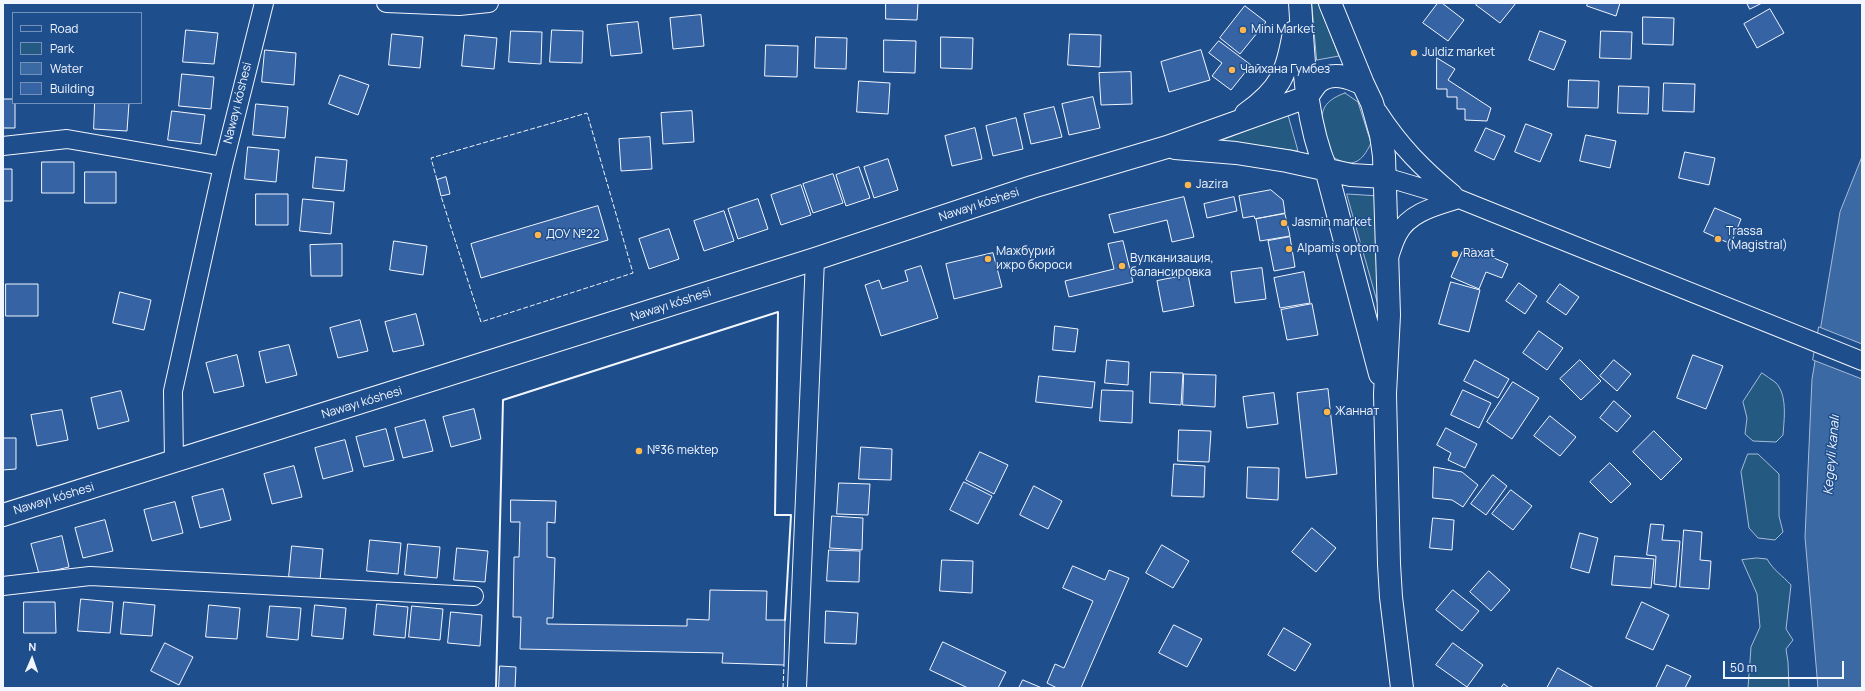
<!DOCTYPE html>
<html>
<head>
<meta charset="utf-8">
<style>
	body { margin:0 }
	#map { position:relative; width:1865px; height:691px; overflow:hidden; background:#1f4e8c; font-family:Manrope,sans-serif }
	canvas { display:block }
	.frame { position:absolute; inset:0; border:4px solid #f2f6ff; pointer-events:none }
	.legend { position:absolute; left:12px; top:12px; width:130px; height:92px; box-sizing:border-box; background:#1f4e8c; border:1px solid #7391ba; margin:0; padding:5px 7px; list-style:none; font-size:12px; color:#f2f6ff }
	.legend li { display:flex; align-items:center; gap:8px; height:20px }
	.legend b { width:20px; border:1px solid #7391ba }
	.north { position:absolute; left:12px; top:639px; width:40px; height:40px; -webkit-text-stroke:3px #1f4e8c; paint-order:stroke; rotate:2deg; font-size:11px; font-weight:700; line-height:16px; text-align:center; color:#f2f6ff }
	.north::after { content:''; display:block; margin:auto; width:14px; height:18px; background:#f2f6ff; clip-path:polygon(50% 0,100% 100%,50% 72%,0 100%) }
	.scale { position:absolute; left:1723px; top:661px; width:121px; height:18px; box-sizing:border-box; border:2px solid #f2f6ff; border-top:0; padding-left:5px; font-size:12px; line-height:14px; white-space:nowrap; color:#f2f6ff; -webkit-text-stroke:3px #1f4e8c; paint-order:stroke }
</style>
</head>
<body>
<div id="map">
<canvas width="1865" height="691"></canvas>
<div class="frame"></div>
<ul class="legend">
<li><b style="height:5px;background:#1f4e8c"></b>Road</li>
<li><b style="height:11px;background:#245a82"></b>Park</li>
<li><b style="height:11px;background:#3b69a3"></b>Water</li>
<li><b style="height:11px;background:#3563a3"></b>Building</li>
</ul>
<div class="north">N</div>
<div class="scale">50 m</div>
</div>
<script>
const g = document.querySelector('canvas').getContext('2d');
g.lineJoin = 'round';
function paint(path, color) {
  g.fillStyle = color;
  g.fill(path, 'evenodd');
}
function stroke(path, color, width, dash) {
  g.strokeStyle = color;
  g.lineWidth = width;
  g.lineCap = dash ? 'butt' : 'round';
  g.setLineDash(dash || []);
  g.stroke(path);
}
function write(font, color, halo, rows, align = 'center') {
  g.font = font + ' Manrope,sans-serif';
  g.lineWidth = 3;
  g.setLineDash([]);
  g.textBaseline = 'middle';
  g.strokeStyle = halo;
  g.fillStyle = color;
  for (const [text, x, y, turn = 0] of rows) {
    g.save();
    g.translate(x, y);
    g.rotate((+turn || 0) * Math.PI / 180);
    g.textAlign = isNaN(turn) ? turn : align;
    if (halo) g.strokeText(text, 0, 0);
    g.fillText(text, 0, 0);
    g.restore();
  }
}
const green = new Path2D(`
	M1312,3H1318L1339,56L1317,60Z
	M1345,93L1358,102L1371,143C1362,162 1353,169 1333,157C1325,129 1308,106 1345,93Z
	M1288,115L1298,151L1220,141Z
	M1347,194L1379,196L1381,315Z
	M1762,373C1766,376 1771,379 1775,382C1788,394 1784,420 1783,435L1776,442L1753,441L1745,434L1747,418L1743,402Z
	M1748,454H1758L1779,474V516L1783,532L1775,540L1758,538L1749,528L1741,472Z
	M1757,558L1767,559C1773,570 1783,576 1791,585L1786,629L1793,640L1786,649L1788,662L1789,688H1748L1751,647L1760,627L1757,594L1742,560Z`);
paint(green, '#245a82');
stroke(green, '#a8bbd7', 1);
const water = new Path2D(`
	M1862,157V688H1818L1805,537L1812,379L1840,212Z`);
paint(water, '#3b69a3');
stroke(water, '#a8bbd7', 1);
const pier = new Path2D(`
	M1819,327L1862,344V379L1813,360Z`);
paint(pier, '#1f4e8c');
stroke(pier, '#a8bbd7', 1);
const building = new Path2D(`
	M886,3H918L917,20L886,19Z
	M1438,3H1442L1464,20L1448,41L1423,23Z
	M1478,3H1516L1500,23L1476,5Z
	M1588,3H1620L1616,16L1587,6Z
	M1747,3H1762L1750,9Z
	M1245,6L1266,22L1240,54L1220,38Z
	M1770,9L1784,33L1757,48L1744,24Z
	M701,15L704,46L673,49L670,18Z
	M1643,17L1674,18L1673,45L1643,44Z
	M638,22L642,53L611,56L607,25Z
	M186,30L218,33L214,64L183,62Z
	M552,30L583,31L582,63L550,62Z
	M511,31L542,32L541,64L509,62Z
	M1540,31L1566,41L1554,70L1529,60Z
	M1601,31L1632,32L1631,59L1600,58Z
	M392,34L423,37L420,68L389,65Z
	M1070,34L1101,35L1100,67L1068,65Z
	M465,35L497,38L494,69L462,66Z
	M816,37L847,38L846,69L815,68Z
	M941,37L973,38L972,69L941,68Z
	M884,40L916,41L915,73L884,72Z
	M1219,41L1251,65L1231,90L1212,76L1222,63L1209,53Z
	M766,45L798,46L797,77L765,76Z
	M265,50L296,53L294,85L262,82Z
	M1201,50L1210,80L1169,92L1161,62Z
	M1437,58L1455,69L1448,80L1491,108L1487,121L1465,120V109H1457V97H1447V89H1437Z
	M1131,72L1132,104L1101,105L1099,73Z
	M182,74L214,77L211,109L179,106Z
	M340,75L369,85L358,115L329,104Z
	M1569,80L1599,81L1598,108L1568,107Z
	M859,81L890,83L888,114L857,112Z
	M1664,83L1695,84L1694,112L1663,111Z
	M1619,86L1649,87L1648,114L1618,113Z
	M1093,97L1100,128L1069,135L1062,104Z
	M3,99H13V103H15V128H3Z
	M95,103H129L127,131L94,129Z
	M256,104L288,107L285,138L253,135Z
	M1054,107L1062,137L1031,144L1024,114Z
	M172,111L205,115L201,144L168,140Z
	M692,111L694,142L663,144L661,113Z
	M1016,118L1023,149L993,156L986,126Z
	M1526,124L1552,134L1540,162L1515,152Z
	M975,128L982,159L952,166L945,136Z
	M1486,128L1505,136L1494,160L1475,151Z
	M1586,135L1616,141L1610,168L1580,161Z
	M650,137L652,169L621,171L619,139Z
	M248,147L279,150L276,182L245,179Z
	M1685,152L1715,158L1709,185L1679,178Z
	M316,157L347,160L344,191L313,188Z
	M888,159L898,190L874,198L864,167Z
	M42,162H74V193H42Z
	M859,167L870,198L846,206L836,175Z
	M3,169H12V201H3Z
	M85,172H116V203H85Z
	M833,174L843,203L813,213L803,184Z
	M446,177L450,194L441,196L437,180Z
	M801,185L811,215L781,225L771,195Z
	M1271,190L1283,200L1285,213L1255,219L1254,216L1243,218L1239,196Z
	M256,194H288V225H256Z
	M1184,197L1194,237L1172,242L1167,220L1114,233L1109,215Z
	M1234,197L1237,211L1207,218L1204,204Z
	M303,199L334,202L331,234L300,231Z
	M758,199L768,229L738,239L728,209Z
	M598,206L608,240L481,278L471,244Z
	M1715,208L1741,219L1731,244L1704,232Z
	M724,211L734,241L704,251L694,221Z
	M1285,214L1290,236L1260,241L1256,219Z
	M669,229L679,259L649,269L639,239Z
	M1290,237L1295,267L1274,271L1268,241Z
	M394,241L427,246L423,275L390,270Z
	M1123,241L1133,282L1069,297L1065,281L1114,269L1108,244Z
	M342,244V276H311L310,245Z
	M1473,249L1508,264L1502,278L1486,272L1479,289L1451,277L1462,252Z
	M993,253L1002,287L954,299L946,264Z
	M921,266L938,318L881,336L865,285L879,280L882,289L908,281L905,271Z
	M1262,268L1266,299L1235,303L1231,272Z
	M1304,272L1310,303L1280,308L1274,278Z
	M1188,275L1194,306L1163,312L1157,281Z
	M1451,282L1480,290L1469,332L1439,324Z
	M1519,283L1537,296L1525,314L1506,301Z
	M6,284H38V316H6Z
	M1560,284L1579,297L1566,315L1547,302Z
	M120,292L151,300L144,330L113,323Z
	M1312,304L1318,335L1287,340L1281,310Z
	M416,314L424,345L393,352L385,322Z
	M360,320L368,351L338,358L330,328Z
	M1055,326L1078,329L1075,352L1053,350Z
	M1539,331L1563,348L1547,370L1523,353Z
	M289,345L297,375L266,383L259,352Z
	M237,355L244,386L214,393L206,363Z
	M1693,355L1723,366L1706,409L1677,398Z
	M1107,360L1129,362L1128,385L1105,383Z
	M1475,360L1509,379L1498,398L1464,381Z
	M1580,360L1601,381L1581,400L1560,379Z
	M1614,360L1631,374L1617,391L1600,376Z
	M1151,372L1183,373L1181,405L1150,403Z
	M1184,374L1216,375L1215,407L1183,405Z
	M1039,376L1095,382L1092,408L1036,402Z
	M1513,382L1539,398L1512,439L1487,422Z
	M1328,389L1337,474L1306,478L1297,393Z
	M1102,390L1133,391L1132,423L1100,421Z
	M1463,390L1491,403L1479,428L1451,415Z
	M121,391L129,421L98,429L91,398Z
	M1274,393L1278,424L1247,428L1243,397Z
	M1614,401L1631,416L1617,432L1600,418Z
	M474,409L481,439L451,447L443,417Z
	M62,410L68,440L37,446L31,415Z
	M1550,416L1576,437L1560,456L1534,436Z
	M425,420L433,451L403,458L395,428Z
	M1446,428L1477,444L1465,468L1448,460L1451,453L1437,445Z
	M386,429L394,460L364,467L356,437Z
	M1179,430L1211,431L1209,462L1178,461Z
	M1654,431L1682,459L1661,480L1633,452Z
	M3,438H16V469L3,470Z
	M345,440L353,471L323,479L315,448Z
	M861,447L892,449L891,480L859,479Z
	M980,452L1008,465L994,494L966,480Z
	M1610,463L1631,484L1611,503L1590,482Z
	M1174,464L1205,466L1204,497L1172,496Z
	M294,466L302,497L272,504L264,474Z
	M1248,467L1279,468L1278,500L1247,498Z
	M1434,467L1462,472L1478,485L1463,507L1452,500L1433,498Z
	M1493,475L1507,486L1486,515L1471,504Z
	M964,482L992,496L978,524L950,510Z
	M839,483L870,484L868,515L837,514Z
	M1034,486L1062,501L1048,529L1020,515Z
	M223,489L231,520L200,528L192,497Z
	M1511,490L1532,506L1513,530L1492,514Z
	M511,500L556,501L555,523L547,522V557L555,558L553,618H547V624L687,626V619L709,620L710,590L767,591L766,620H785L784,665L722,663L723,653L520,649L521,617H513L514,557H519L520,522H511Z
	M175,502L183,533L152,541L144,510Z
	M832,516L863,518L862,550L830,548Z
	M1433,518L1454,520L1452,550L1430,548Z
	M105,520L113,551L83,558L75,528Z
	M1651,524L1664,525L1662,540L1680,541L1676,587L1654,584L1656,556L1647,555Z
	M1312,528L1336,548L1316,572L1292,552Z
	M1684,530L1702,532L1700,560L1711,561L1709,589L1680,587Z
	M1580,533L1598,538L1589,573L1571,568Z
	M62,536L69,567L39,574L31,544Z
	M370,540L401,543L398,574L367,571Z
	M408,544L440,547L437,578L405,575Z
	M1162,545L1189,561L1173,588L1146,573Z
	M292,546L323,549L320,580L289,577Z
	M457,548L488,551L485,582L454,580Z
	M829,550L860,551L859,582L827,581Z
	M1615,556L1654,559L1651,588L1612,585Z
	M942,560L973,561L972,593L940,591Z
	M1073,566L1105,580L1109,570L1129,578L1081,688H1057L1047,683L1055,664L1064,668L1093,601L1063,588Z
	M1489,571L1510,590L1491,611L1470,592Z
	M1453,590L1479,611L1462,631L1436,610Z
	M81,599L113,602L110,633L78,631Z
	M24,602H55L56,633H24Z
	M124,602L155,605L152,636L121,634Z
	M1642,602L1669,615L1653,650L1626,638Z
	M377,604L408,607L405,638L374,635Z
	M209,605L240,608L237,639L206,637Z
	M315,605L346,608L343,639L312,636Z
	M270,606L301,608L298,640L267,637Z
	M412,606L443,609L440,640L409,637Z
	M826,611L858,613L856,644L825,643Z
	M451,612L482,615L480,646L448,643Z
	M1174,625L1202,639L1187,667L1159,653Z
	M1284,628L1311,644L1295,671L1268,655Z
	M943,642L1006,672L998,688H968L930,670Z
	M165,643L193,657L179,685L151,671Z
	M1453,643L1483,665L1467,687L1436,665Z
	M1667,665L1691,676L1685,688H1656Z
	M500,666L516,667L515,688H499Z
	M1558,668L1594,688H1547Z
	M1023,680L1042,688H1019Z
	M1504,684L1509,688H1501Z`);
paint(building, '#3563a3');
stroke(building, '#f2f6ff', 1);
const minor = new Path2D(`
	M386,3L459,6L489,3
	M1378,112C1400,146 1423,169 1453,194
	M3,146L67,139L223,166
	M1385,177L1459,199L1862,361
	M1389,257C1392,249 1394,241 1398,234C1409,212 1437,206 1459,199
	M174,462L173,391L223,166L264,3
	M3,586L90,576L474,596
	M797,688L815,259`);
const major = new Path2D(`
	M1300,3C1304,59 1304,116 1326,169L1380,374
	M1330,3L1363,84L1372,103L1381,135L1384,156L1389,315L1385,394L1389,564L1391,597L1402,688
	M1246,114C1281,89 1287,73 1294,32
	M1175,148L1236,153L1287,161L1351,175L1385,177
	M3,515L815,259L1032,187L1167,147L1307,97C1310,93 1314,86 1318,82C1332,71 1349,77 1363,84`);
stroke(minor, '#f2f6ff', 20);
stroke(major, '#f2f6ff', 24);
stroke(minor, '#1f4e8c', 18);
stroke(major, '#1f4e8c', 22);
stroke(new Path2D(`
	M437,180L431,158L587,113L633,273L481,322L441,196
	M783,688L784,665`), '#f2f6ff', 1, [5, 2]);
stroke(new Path2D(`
	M496,688L503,400L778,312L775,515H791L785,620`), '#f2f6ff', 2);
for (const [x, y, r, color] of [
	[1243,30,4,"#ffb74d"],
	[1414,53,4,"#ffb74d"],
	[1232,70,4,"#ffb74d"],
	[1188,185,4,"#ffb74d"],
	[1284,223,4,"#ffb74d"],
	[538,235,4,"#ffb74d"],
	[1718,239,4,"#ffb74d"],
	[1289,249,4,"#ffb74d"],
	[1455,254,4,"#ffb74d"],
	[988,259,4,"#ffb74d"],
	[1122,266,4,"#ffb74d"],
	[1327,412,4,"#ffb74d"],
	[639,451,4,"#ffb74d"]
]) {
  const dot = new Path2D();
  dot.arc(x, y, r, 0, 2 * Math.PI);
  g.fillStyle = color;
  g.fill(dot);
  stroke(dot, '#1f4e8c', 1.5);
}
write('12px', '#f2f6ff', '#1f4e8c', [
	["Mini Market",1251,30],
	["Juldiz market",1422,53],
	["Чайхана Гумбез",1240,70],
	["Jazira",1196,185],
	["Jasmin market",1292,223],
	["Trassa",1726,232],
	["(Magistral)",1726,246],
	["ДОУ №22",546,235],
	["Alpamis optom",1297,249],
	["Мажбурий",996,252],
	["ижро бюроси",996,266],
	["Raxat",1463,254],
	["Вулканизация,",1130,259],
	["балансировка",1130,273],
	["Жаннат",1335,412],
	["№36 mektep",647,451]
], 'left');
write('12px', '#f2f6ff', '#1f4e8c', [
	["Nawayı kóshesi",238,103,-76],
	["Nawayı kóshesi",979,205,-18],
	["Nawayı kóshesi",671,305,-18],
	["Nawayı kóshesi",362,403,-17],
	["Nawayı kóshesi",54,499,-17]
]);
write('italic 13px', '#f2f6ff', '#1f4e8c', [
	["Kegeyli kanalı",1832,455,-85]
]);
</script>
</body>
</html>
